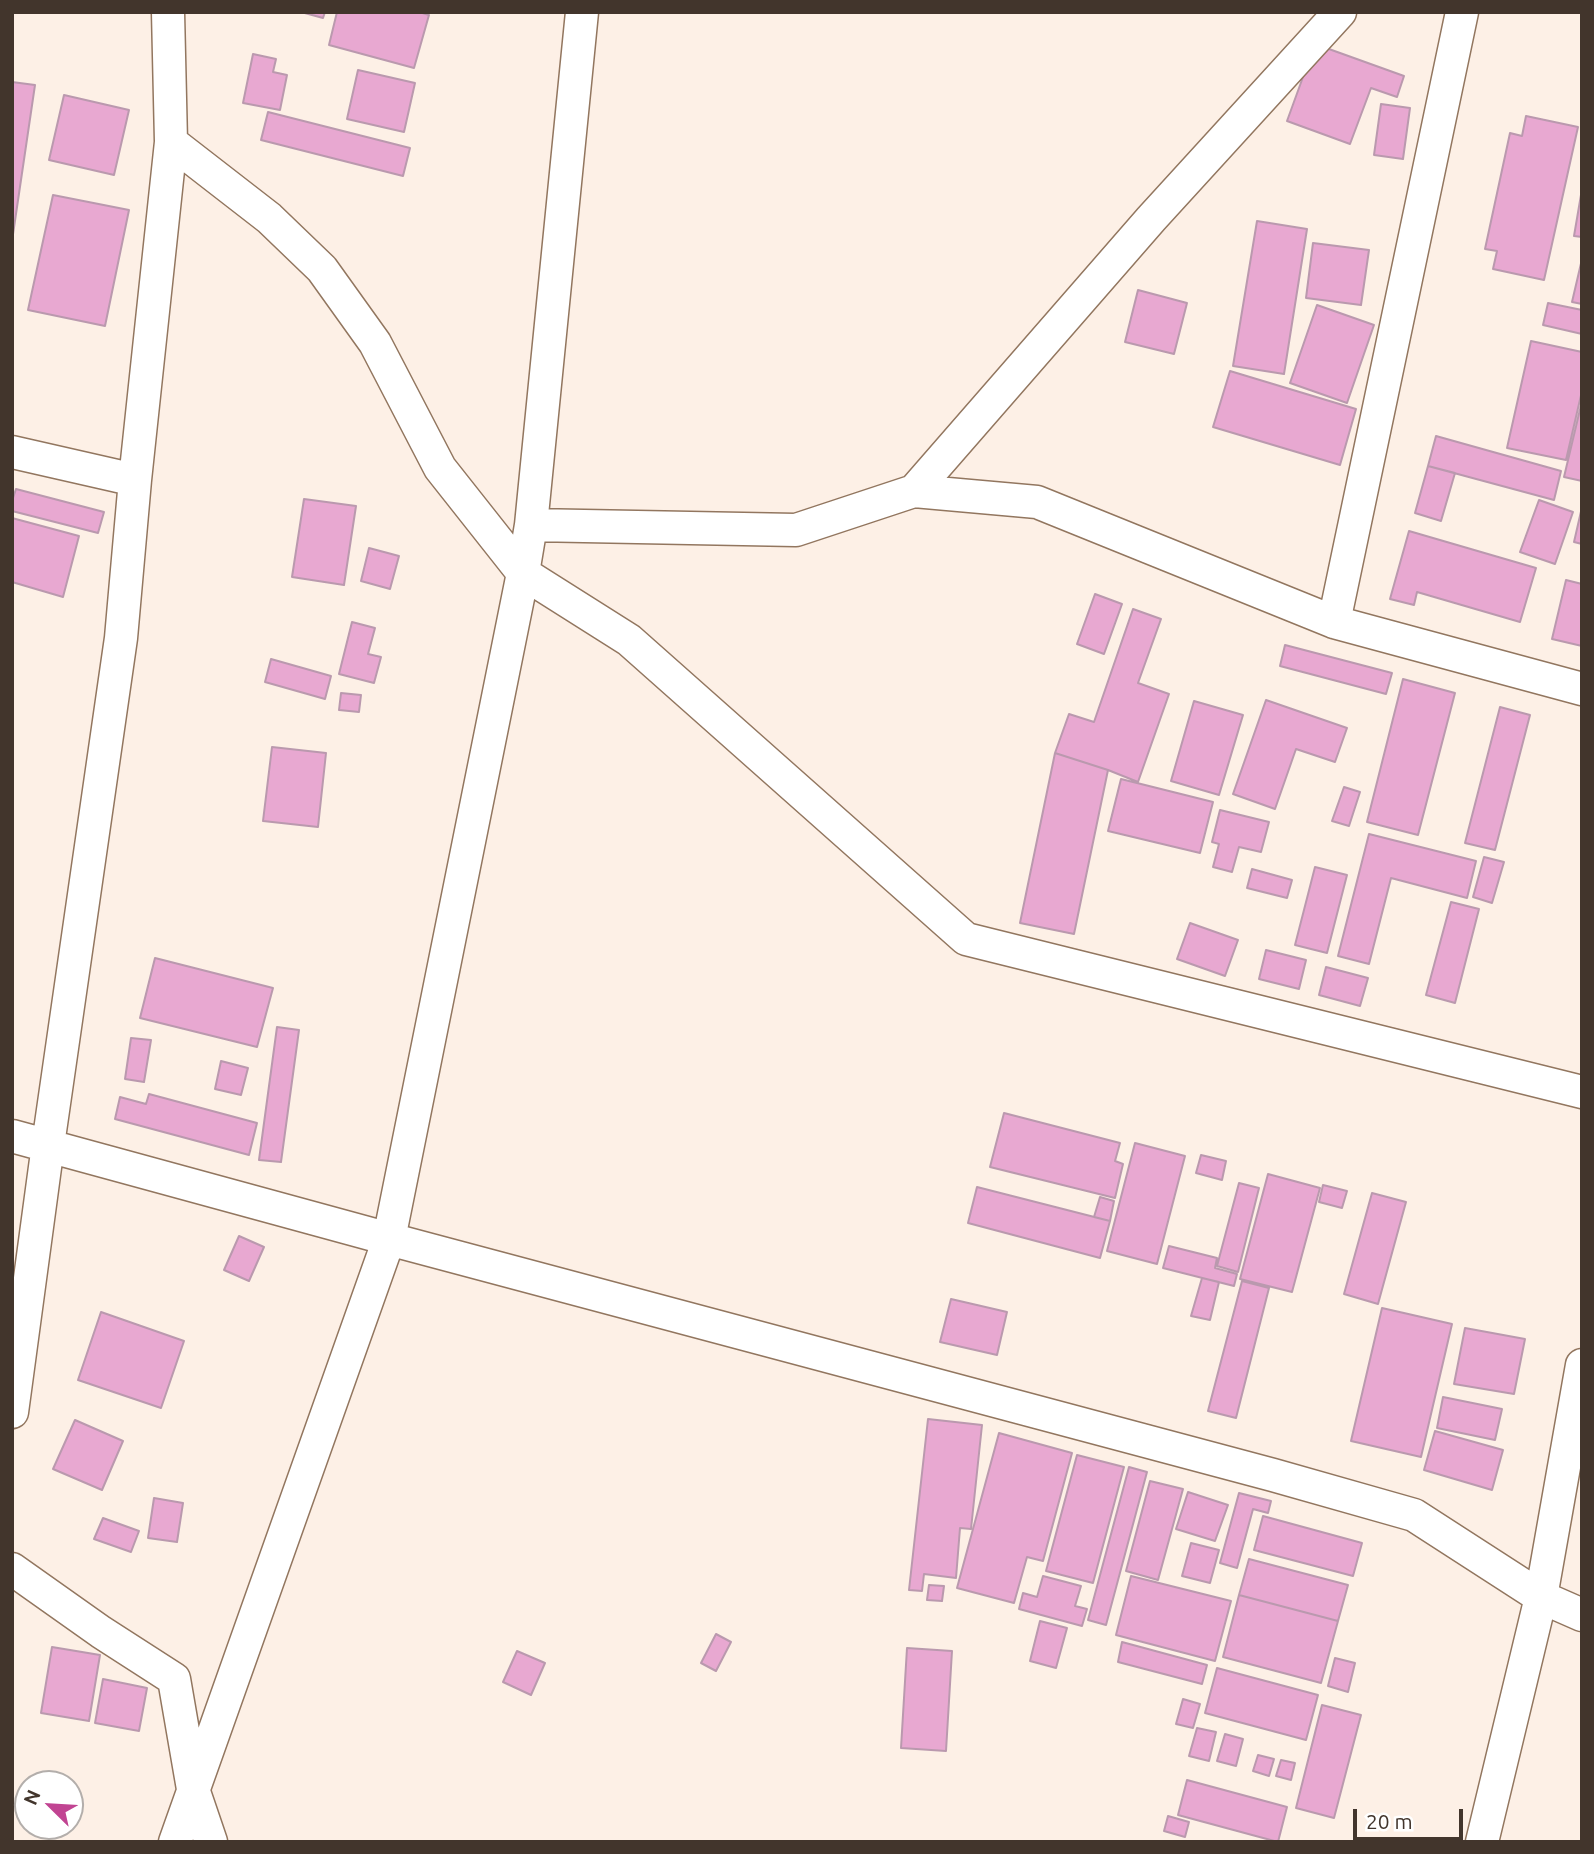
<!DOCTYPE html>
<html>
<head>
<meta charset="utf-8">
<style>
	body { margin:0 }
	#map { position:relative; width:1594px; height:1854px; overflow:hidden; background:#fdf0e6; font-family:Ubuntu,sans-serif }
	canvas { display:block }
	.frame { position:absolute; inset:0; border:14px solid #42352c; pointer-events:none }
	.north { position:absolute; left:14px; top:1770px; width:70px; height:70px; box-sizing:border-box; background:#fff; border:2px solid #b3aeab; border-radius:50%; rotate:294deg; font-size:19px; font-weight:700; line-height:28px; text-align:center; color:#42352c }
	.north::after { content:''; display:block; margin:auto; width:24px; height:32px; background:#c14492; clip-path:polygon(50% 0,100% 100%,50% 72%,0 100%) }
	.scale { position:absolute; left:1353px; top:1809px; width:110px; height:32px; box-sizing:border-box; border:4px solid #42352c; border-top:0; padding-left:9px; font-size:21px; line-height:24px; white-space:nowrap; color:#42352c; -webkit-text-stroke:5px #fff; paint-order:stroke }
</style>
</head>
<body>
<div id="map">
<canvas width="1594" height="1854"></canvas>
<div class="frame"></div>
<div class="north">N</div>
<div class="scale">20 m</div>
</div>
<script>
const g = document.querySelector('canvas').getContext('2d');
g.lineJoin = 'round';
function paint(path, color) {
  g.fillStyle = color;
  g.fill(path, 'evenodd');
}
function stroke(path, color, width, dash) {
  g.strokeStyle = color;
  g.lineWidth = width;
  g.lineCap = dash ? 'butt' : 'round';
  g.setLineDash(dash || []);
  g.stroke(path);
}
const building = new Path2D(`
	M301,12H325L323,18Z
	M337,12H419L429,15L414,68L329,45Z
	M1315,44L1404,76L1397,97L1371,88L1350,144L1287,121Z
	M253,54L276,59L273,72L287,75L280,110L243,103Z
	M358,70L415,83L404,132L347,119Z
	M12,82L35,85L12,241Z
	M64,95L129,110L114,175L49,160Z
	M1381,104L1410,108L1403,159L1374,155Z
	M268,112L410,148L403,176L261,140Z
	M1526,116L1578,127L1544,280L1493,269L1497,251L1485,249L1510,133L1522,136Z
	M1582,189V237L1574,236Z
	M53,195L129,210L105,326L28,310Z
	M1257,221L1307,229L1284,374L1233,366Z
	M1313,243L1369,250L1361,305L1306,298Z
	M1582,259V304L1572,302Z
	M1138,290L1187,303L1174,354L1125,342Z
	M1548,303L1582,310V334L1543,325Z
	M1317,305L1374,325L1347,403L1290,383Z
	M1531,341L1582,352V391L1566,460L1507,448Z
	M1230,371L1356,409L1340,465L1213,427Z
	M1582,401V481L1564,477Z
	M1436,436L1561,471L1554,500L1428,466Z
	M1428,466L1455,473L1441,521L1415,513Z
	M16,489L104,512L98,533L12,511V501Z
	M304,499L356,506L344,585L292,577Z
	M1539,500L1573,512L1555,564L1520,552Z
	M1582,507V544L1574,542Z
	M12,518L79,536L63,597L12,582Z
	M1409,531L1536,568L1520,622L1417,592L1414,605L1390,599Z
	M369,548L399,556L390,589L361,581Z
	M1566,580L1582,584V646L1552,639Z
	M1095,594L1122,604L1104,654L1077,644Z
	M1133,609L1161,619L1138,683L1169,694L1138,782L1108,770L1055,753L1069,714L1094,722Z
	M352,622L375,628L368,654L381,657L374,683L339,674Z
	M1285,645L1392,673L1386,694L1280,666Z
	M271,659L331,676L325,699L265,682Z
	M1403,679L1455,693L1418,835L1367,822Z
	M341,693L361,695L359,712L339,710Z
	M1266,700L1347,728L1335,762L1296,749L1275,809L1233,794Z
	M1194,701L1243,715L1219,795L1171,781Z
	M1500,707L1530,715L1495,850L1465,843Z
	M272,747L326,753L318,827L263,821Z
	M1055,753L1108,770L1074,934L1020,923Z
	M1121,779L1213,802L1200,853L1108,831Z
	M1344,787L1360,792L1349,826L1332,821Z
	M1220,810L1269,822L1261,852L1239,847L1232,872L1213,867L1219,844L1212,842Z
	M1369,834L1476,861L1467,898L1391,878L1369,964L1338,956Z
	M1484,857L1504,862L1492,903L1473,897Z
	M1315,867L1347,875L1327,953L1295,945Z
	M1252,869L1292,880L1287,898L1247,888Z
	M1451,902L1479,909L1455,1003L1426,995Z
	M1190,923L1238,940L1225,976L1177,959Z
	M1266,950L1306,960L1299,989L1259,979Z
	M155,958L273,988L257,1047L140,1018Z
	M1326,967L1368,978L1360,1006L1319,995Z
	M277,1027L299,1030L281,1162L259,1160Z
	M131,1038L151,1040L144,1082L125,1079Z
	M221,1061L248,1068L241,1095L215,1089Z
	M149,1094L257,1123L249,1155L115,1119L120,1097L146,1104Z
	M1004,1113L1120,1143L1115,1161L1123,1164L1115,1198L990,1167Z
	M1135,1143L1185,1156L1157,1264L1107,1251Z
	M1201,1155L1226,1161L1222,1180L1196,1173Z
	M1268,1174L1320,1188L1292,1292L1240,1279Z
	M1239,1183L1259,1188L1238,1272L1217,1266Z
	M1323,1185L1347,1191L1342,1208L1319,1202Z
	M977,1187L1110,1221L1100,1258L968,1223Z
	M1372,1193L1406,1202L1378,1304L1344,1294Z
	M1100,1197L1114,1201L1110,1221L1094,1217Z
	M239,1236L264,1247L249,1281L224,1270Z
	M1169,1246L1217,1258L1215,1268L1237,1274L1234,1286L1163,1268Z
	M1202,1278L1219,1282L1210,1320L1191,1316Z
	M1242,1281L1269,1288L1236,1418L1208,1411Z
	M951,1299L1007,1312L997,1355L940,1342Z
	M1382,1308L1452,1324L1421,1457L1351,1441Z
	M101,1312L184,1341L161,1408L78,1380Z
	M1465,1328L1525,1339L1514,1394L1454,1384Z
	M1443,1397L1502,1409L1495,1440L1437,1428Z
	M928,1419L982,1425L971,1529L960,1528L956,1578L924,1574L922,1591L909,1590Z
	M75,1420L123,1441L102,1490L53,1469Z
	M1435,1431L1503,1450L1492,1490L1424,1470Z
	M999,1433L1072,1453L1043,1561L1027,1557L1014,1603L957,1588Z
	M1077,1455L1124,1467L1093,1583L1046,1571Z
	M1129,1467L1147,1472L1106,1625L1088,1620Z
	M1150,1481L1183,1489L1158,1580L1126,1571Z
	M1188,1492L1228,1505L1215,1541L1176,1529Z
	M1239,1493L1271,1501L1268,1513L1253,1509L1237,1568L1220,1563Z
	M154,1498L183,1503L177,1542L148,1538Z
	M1263,1516L1362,1543L1353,1576L1254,1550Z
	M103,1518L139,1531L131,1552L94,1539Z
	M1191,1543L1219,1550L1210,1583L1182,1576Z
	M1249,1559L1348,1585L1338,1621L1239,1595Z
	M1043,1576L1081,1586L1075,1606L1087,1609L1082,1626L1019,1609L1023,1593L1037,1597Z
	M1131,1576L1231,1601L1215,1661L1116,1635Z
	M929,1585L944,1586L942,1601L927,1600Z
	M1239,1595L1338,1621L1321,1683L1223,1657Z
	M1040,1621L1067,1628L1056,1668L1030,1661Z
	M716,1634L731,1642L716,1671L701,1663Z
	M1122,1642L1207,1665L1202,1684L1118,1662Z
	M52,1647L100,1655L89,1721L41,1713Z
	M907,1648L952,1651L946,1751L901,1748Z
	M517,1651L545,1663L531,1695L503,1682Z
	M1335,1658L1355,1663L1348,1692L1328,1686Z
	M1217,1668L1318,1695L1306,1740L1205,1713Z
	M103,1679L147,1688L139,1731L95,1723Z
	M1183,1699L1200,1704L1193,1728L1176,1724Z
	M1322,1705L1361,1715L1334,1818L1296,1808Z
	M1197,1728L1216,1732L1209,1761L1189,1756Z
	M1225,1734L1243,1739L1236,1766L1217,1761Z
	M1258,1755L1274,1759L1269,1776L1253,1771Z
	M1281,1760L1295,1763L1291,1780L1276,1776Z
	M1187,1780L1287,1807L1278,1842L1178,1815Z
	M1168,1816L1189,1822L1185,1837L1164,1831Z`);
paint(building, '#e8a8d1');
stroke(building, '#ba99ae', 2);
const minor = new Path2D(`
	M171,142L269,218L322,269L375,343L440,468L523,573L629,640L966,939L1582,1092
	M12,452L135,480
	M914,491L1151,219L1340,12
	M531,525L796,530L914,491L1037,502L1334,622L1582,689
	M1334,622L1462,12
	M12,1136L389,1239L1273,1475L1414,1515L1541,1597L1582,1615
	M12,1412L48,1145L121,638L135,480L171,142L168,12
	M12,1569L101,1632L174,1679L193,1789L211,1842
	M175,1842L389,1239L523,573L531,525L582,12
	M1482,1842L1541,1597L1582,1365`);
stroke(minor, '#92765f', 35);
stroke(minor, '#fff', 32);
</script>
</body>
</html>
